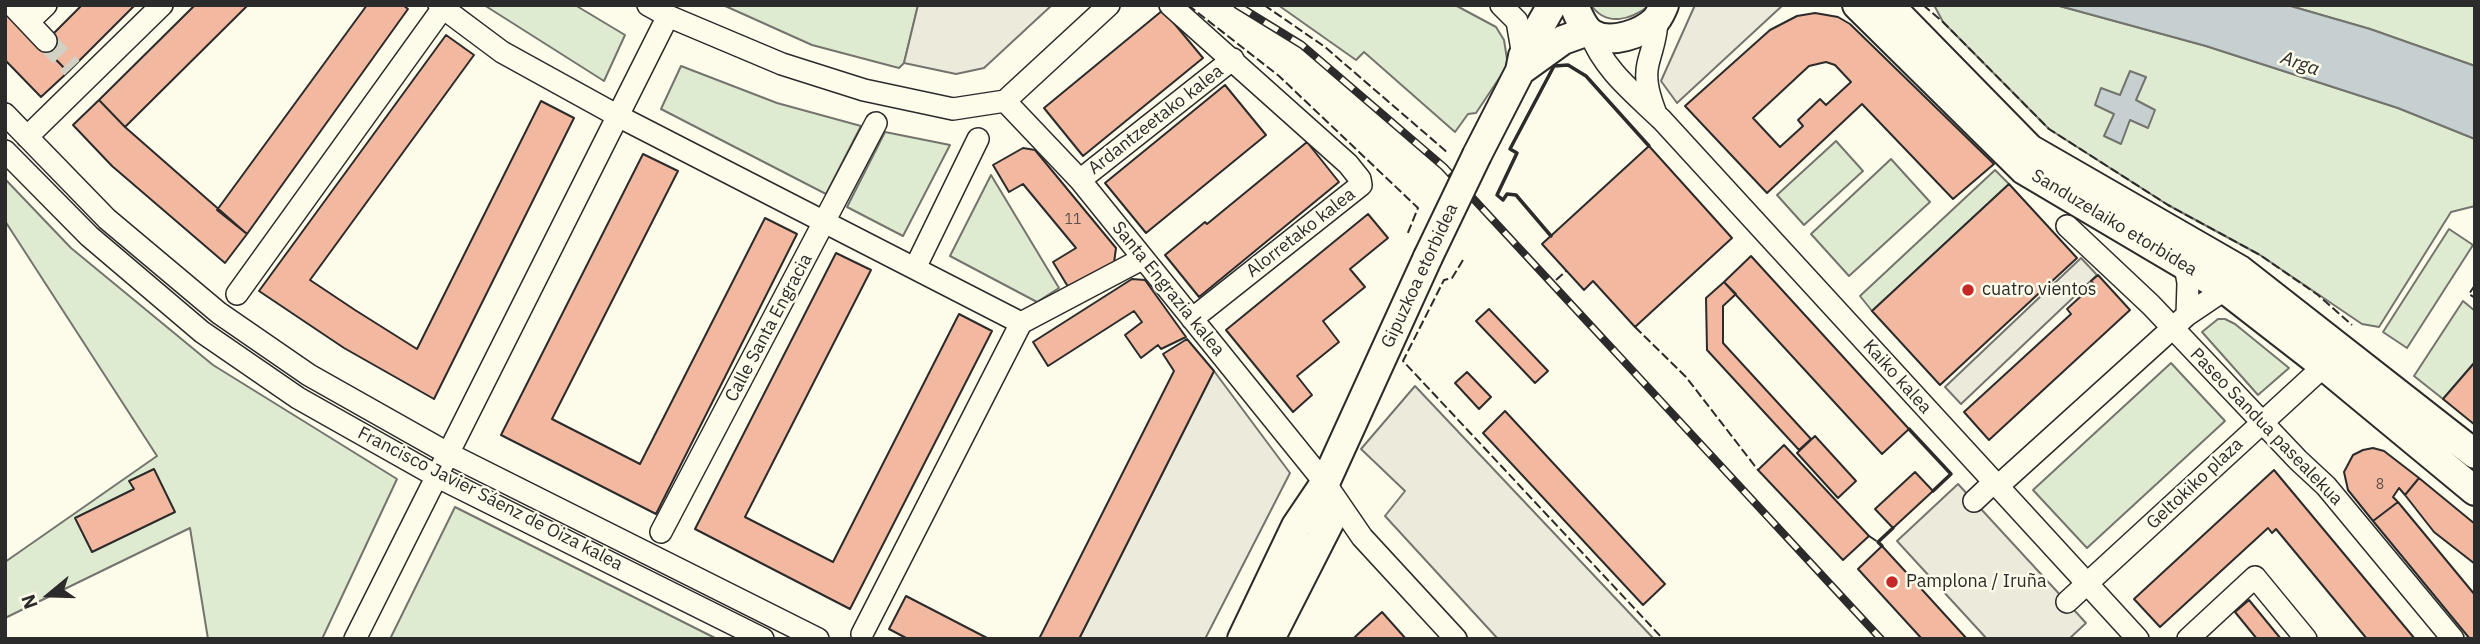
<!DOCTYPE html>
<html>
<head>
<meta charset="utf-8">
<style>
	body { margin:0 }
	#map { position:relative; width:2480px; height:644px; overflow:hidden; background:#fdfbea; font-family:"IBM Plex Sans",sans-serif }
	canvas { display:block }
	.frame { position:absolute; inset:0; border:7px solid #2b2b2b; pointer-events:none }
	.north { position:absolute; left:14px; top:560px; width:70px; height:70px; -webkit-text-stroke:5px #fdfbea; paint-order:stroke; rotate:251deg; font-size:19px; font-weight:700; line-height:28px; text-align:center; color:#2b2b2b }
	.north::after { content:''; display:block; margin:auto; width:24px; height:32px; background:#2b2b2b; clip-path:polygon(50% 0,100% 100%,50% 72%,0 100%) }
</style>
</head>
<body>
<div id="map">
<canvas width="2480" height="644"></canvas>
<div class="frame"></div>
<div class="north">N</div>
</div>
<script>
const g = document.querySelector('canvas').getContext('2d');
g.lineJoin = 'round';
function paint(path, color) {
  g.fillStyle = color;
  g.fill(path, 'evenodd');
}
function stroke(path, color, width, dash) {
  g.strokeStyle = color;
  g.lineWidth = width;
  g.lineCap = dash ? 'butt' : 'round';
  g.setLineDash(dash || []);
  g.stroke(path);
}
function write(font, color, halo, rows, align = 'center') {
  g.font = font + ' "IBM Plex Sans",sans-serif';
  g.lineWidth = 5;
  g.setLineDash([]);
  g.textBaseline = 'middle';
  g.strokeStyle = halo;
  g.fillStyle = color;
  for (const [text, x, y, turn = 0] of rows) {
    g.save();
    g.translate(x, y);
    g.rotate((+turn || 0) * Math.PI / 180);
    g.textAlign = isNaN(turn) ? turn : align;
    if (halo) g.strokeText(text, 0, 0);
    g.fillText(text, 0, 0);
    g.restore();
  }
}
const green = new Path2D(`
	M484,5H575L625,35L604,81Z
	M723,5H918L904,63L899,68L812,45Z
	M1278,5H1455L1496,27L1504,40L1508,65L1476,113L1468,114L1455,132L1364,52L1356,60Z
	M1591,5H1650C1632,19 1607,28 1591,5Z
	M1934,5H2056L2206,46L2398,108L2475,139V206L2451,212L2379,327L2362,324L2260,255L2168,205L2049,129L1943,22Z
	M2287,5H2475V66L2370,29Z
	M681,66L777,103L861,126L826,194L661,109Z
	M885,132L950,145L903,236L847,207Z
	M1836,141L1863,171L1804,225L1777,195Z
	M1891,159L1930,202L1849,276L1811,234Z
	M1995,170L2009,184L1872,311L1860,296Z
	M991,175L1059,288L1037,302L950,256Z
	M5,179L71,248L213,365L397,479L322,639H208L190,528L5,618V562L157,456L5,221Z
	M2449,229L2473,245L2407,348L2383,332Z
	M2463,301L2475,311V362L2443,399L2414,376Z
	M2218,319H2225L2235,324L2289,368L2258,395L2202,332Z
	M2171,363L2225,421L2087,548L2033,490Z
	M455,507L717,639H390Z`);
paint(green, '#deebd1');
stroke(green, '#74746e', 2);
const parking = new Path2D(`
	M918,5H1052L984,68L956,74L904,63Z
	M1695,5H1783L1677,103L1661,81Z
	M2081,258L2097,275L1961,404L1945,387Z
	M1214,371L1290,473L1205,639H1079Z
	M1415,386L1654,639H1498L1385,516L1405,491L1361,449Z
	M1958,484L2086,623L2069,639H1987L1897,541Z`);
paint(parking, '#eceadb');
stroke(parking, '#74746e', 2);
const water = new Path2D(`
	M2056,5H2287L2370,29L2475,66V139L2398,108L2206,46Z
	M2130,71L2146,77L2136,100L2155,110L2148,128L2130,120L2121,144L2104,136L2114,114L2095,105L2101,88L2120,95Z`);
paint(water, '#c7d0d0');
stroke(water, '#74746e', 2);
const building = new Path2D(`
	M82,5H135L68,72L42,45Z
	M195,5H248L125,127L99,100Z
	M367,5H403L408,9L247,234L217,210Z
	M5,8L68,72L41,97L5,60Z
	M1163,10L1203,58L1083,156L1044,108Z
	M1815,13L1838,17L1850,24L1994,164L1953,199L1862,104L1767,193L1685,106L1770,30L1797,16ZM1826,62L1835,65L1851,82L1826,105L1820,99L1798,120L1803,126L1780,147L1753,118L1809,66Z
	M446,35L474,55L310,280L355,310L417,349L541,101L574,118L434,399L344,348L259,291Z
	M1225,85L1266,135L1146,233L1105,183Z
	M99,100L125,127L247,234L225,263L112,166L73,125Z
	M1307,142L1339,182L1199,297L1165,255L1205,222L1207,224Z
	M1649,146L1732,238L1635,327L1593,281L1584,290L1542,244Z
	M1023,148L1035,150L1116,248L1114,263L1070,290L1053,262L1076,248L1023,184L1009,192L993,165Z
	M643,154L678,171L552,419L640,464L765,218L797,234L656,514L501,435Z
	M2009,184L2077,258L1940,385L1872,311Z
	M1368,214L1388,238L1350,269L1365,287L1323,321L1339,342L1297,376L1312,395L1293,412L1226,330Z
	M836,253L871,270L745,517L833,562L959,314L992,331L850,609L695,529Z
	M1751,256L1909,429L1882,454L1724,282Z
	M2098,275L2130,310L1989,440L1964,412L2071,314L2067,309L2094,284L2091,281Z
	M1132,279L1145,280L1186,337L1161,349L1158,345L1141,358L1125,335L1142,322L1134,311L1048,366L1033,342Z
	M1724,282L1736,294L1723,306V343L1811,439L1799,450L1707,350L1706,298Z
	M1489,309L1548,371L1535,383L1476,321Z
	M1187,339L1214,371L1079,639H1039L1174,371L1163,354Z
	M2475,362V425L2443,399Z
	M1467,372L1491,397L1479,409L1455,383Z
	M1505,411L1665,584L1643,605L1483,433Z
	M1815,436L1856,481L1838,498L1797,453Z
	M1784,445L1869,536L1843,560L1758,470Z
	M2373,448L2384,451L2419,478L2405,495L2399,488L2393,497L2398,502L2373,521L2348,490L2344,472L2353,455L2363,450Z
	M154,469L175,512L92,552L75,518L134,489L129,481Z
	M2274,470L2415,639H2367L2276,529L2272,533L2268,528L2160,627L2134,599Z
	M1915,472L1933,491L1893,528L1875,509Z
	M2419,478L2475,524V564L2434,532L2405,495Z
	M2398,502L2475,595V639H2470L2373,521Z
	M1882,546L1926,594L1967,639H1922L1858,569Z
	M906,596L989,639H908L889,629Z
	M2249,600L2281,639H2257L2235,612Z
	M1382,612L1406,639H1353L1357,635Z`);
paint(building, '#f2b8a0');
stroke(building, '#2b2b2b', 2);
stroke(new Path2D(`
	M46,41L72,68`), '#d3d1c4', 21, [21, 10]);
const minor = new Path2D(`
	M12,5L46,41
	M439,5L502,52L618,116L1021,323
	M648,5L668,16L782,64L864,90L953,109L1005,101L1080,180L1325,483L1362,537L1456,639
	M1170,5L1348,164L1360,179L1361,185L1192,319
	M1501,5L1517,21L1523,56
	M28,22L46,5
	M1590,33C1603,69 1635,94 1662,120L2138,639
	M1005,101L1109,5
	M5,114L107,219L219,313L309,375L449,454L818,639
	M1656,114C1650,98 1644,81 1648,64C1652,47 1657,38 1657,19
	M27,137L162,5
	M5,151L89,236L202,332L298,398L438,477L763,639
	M1080,180L1233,59
	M2067,226L2151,305L2298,460L2326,486L2453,639
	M2185,265L2188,283L2187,315
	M915,268L978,139
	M237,294L445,5
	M1997,487L2187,315L2236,282
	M1974,501L1993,483
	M661,532L876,123
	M2067,602L2324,366
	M862,634L1021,323L1142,259
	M355,639L668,16
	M2188,639L2255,577L2306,639`);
const major = new Path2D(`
	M1574,5C1578,15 1583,28 1592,34C1610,45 1642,34 1656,20C1659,16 1662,10 1664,5
	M1857,5L2024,170L2225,289L2324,366L2475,491
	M1889,5L2030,149L2240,270L2475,454
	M1520,71L1563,40L1588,31
	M1477,155L1520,71L1523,56L1552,5
	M1242,639L1296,526L1325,483L1428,257
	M1270,639L1330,521L1325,483`);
stroke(minor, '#2b2b2b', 24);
stroke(major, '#2b2b2b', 32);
stroke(minor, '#fdfbea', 21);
stroke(major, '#fdfbea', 28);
const rail = new Path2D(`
	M1237,5L1302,45L1444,167L1881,639`);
stroke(rail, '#2b2b2b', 8);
stroke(rail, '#fdfbea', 5, [16]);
const majorBridge = new Path2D(`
	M1428,257L1477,155`);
stroke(majorBridge, '#2b2b2b', 32, []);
stroke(majorBridge, '#fdfbea', 28);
stroke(new Path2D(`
	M1188,5L1279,76L1418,208L1407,235
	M1264,5L1325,47L1448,153
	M1923,5L1943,22L2049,129L2168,205L2260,255L2318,295L2352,325
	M1463,260L1452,278L1444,280L1403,361L1663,639
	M1556,280L1566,271
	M2475,285L2469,294L2475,298
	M1635,327L1686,377L1758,470
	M1869,536L1878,542`), '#2b2b2b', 2, [9, 3.5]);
stroke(new Path2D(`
	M1551,236L1516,195L1507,194L1503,200L1497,195L1517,153L1510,149L1554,66L1568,65L1586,76L1649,146
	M1909,429L1951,474L1933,491
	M1882,546L1878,542L1893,528`), '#2b2b2b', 3.5);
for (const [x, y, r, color] of [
	[1968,290,7,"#c62828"],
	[1892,582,7,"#c62828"]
]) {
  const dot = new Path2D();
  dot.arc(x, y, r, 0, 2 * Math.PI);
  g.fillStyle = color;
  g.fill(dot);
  stroke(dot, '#fdfbea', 2.5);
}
write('14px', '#5d4e48', null, [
	["11",1073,220],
	["8",2380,485]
]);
write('18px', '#2b2b2b', '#fdfbea', [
	["Ardantzeetako kalea",1156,120,-38],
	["Sanduzelaiko etorbidea",2114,223,31],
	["Alorretako kalea",1301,233,-38],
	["Gipuzkoa etorbidea",1420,276,-65],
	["Santa Engrazia kalea",1168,289,51],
	["Calle Santa Engracia",769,328,-62],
	["Kaiko kalea",1897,377,48],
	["Paseo Sandua pasealekua",2266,427,46],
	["Geltokiko plaza",2195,484,-43],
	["Francisco Javier Sáenz de Oiza kalea",490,499,27]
]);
write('18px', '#2b2b2b', '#fdfbea', [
	["cuatro vientos",1982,290],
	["Pamplona / Iruña",1906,582]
], 'left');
write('italic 19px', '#2b2b2b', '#fdfbea', [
	["Arga",2300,64,19]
]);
</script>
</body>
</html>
